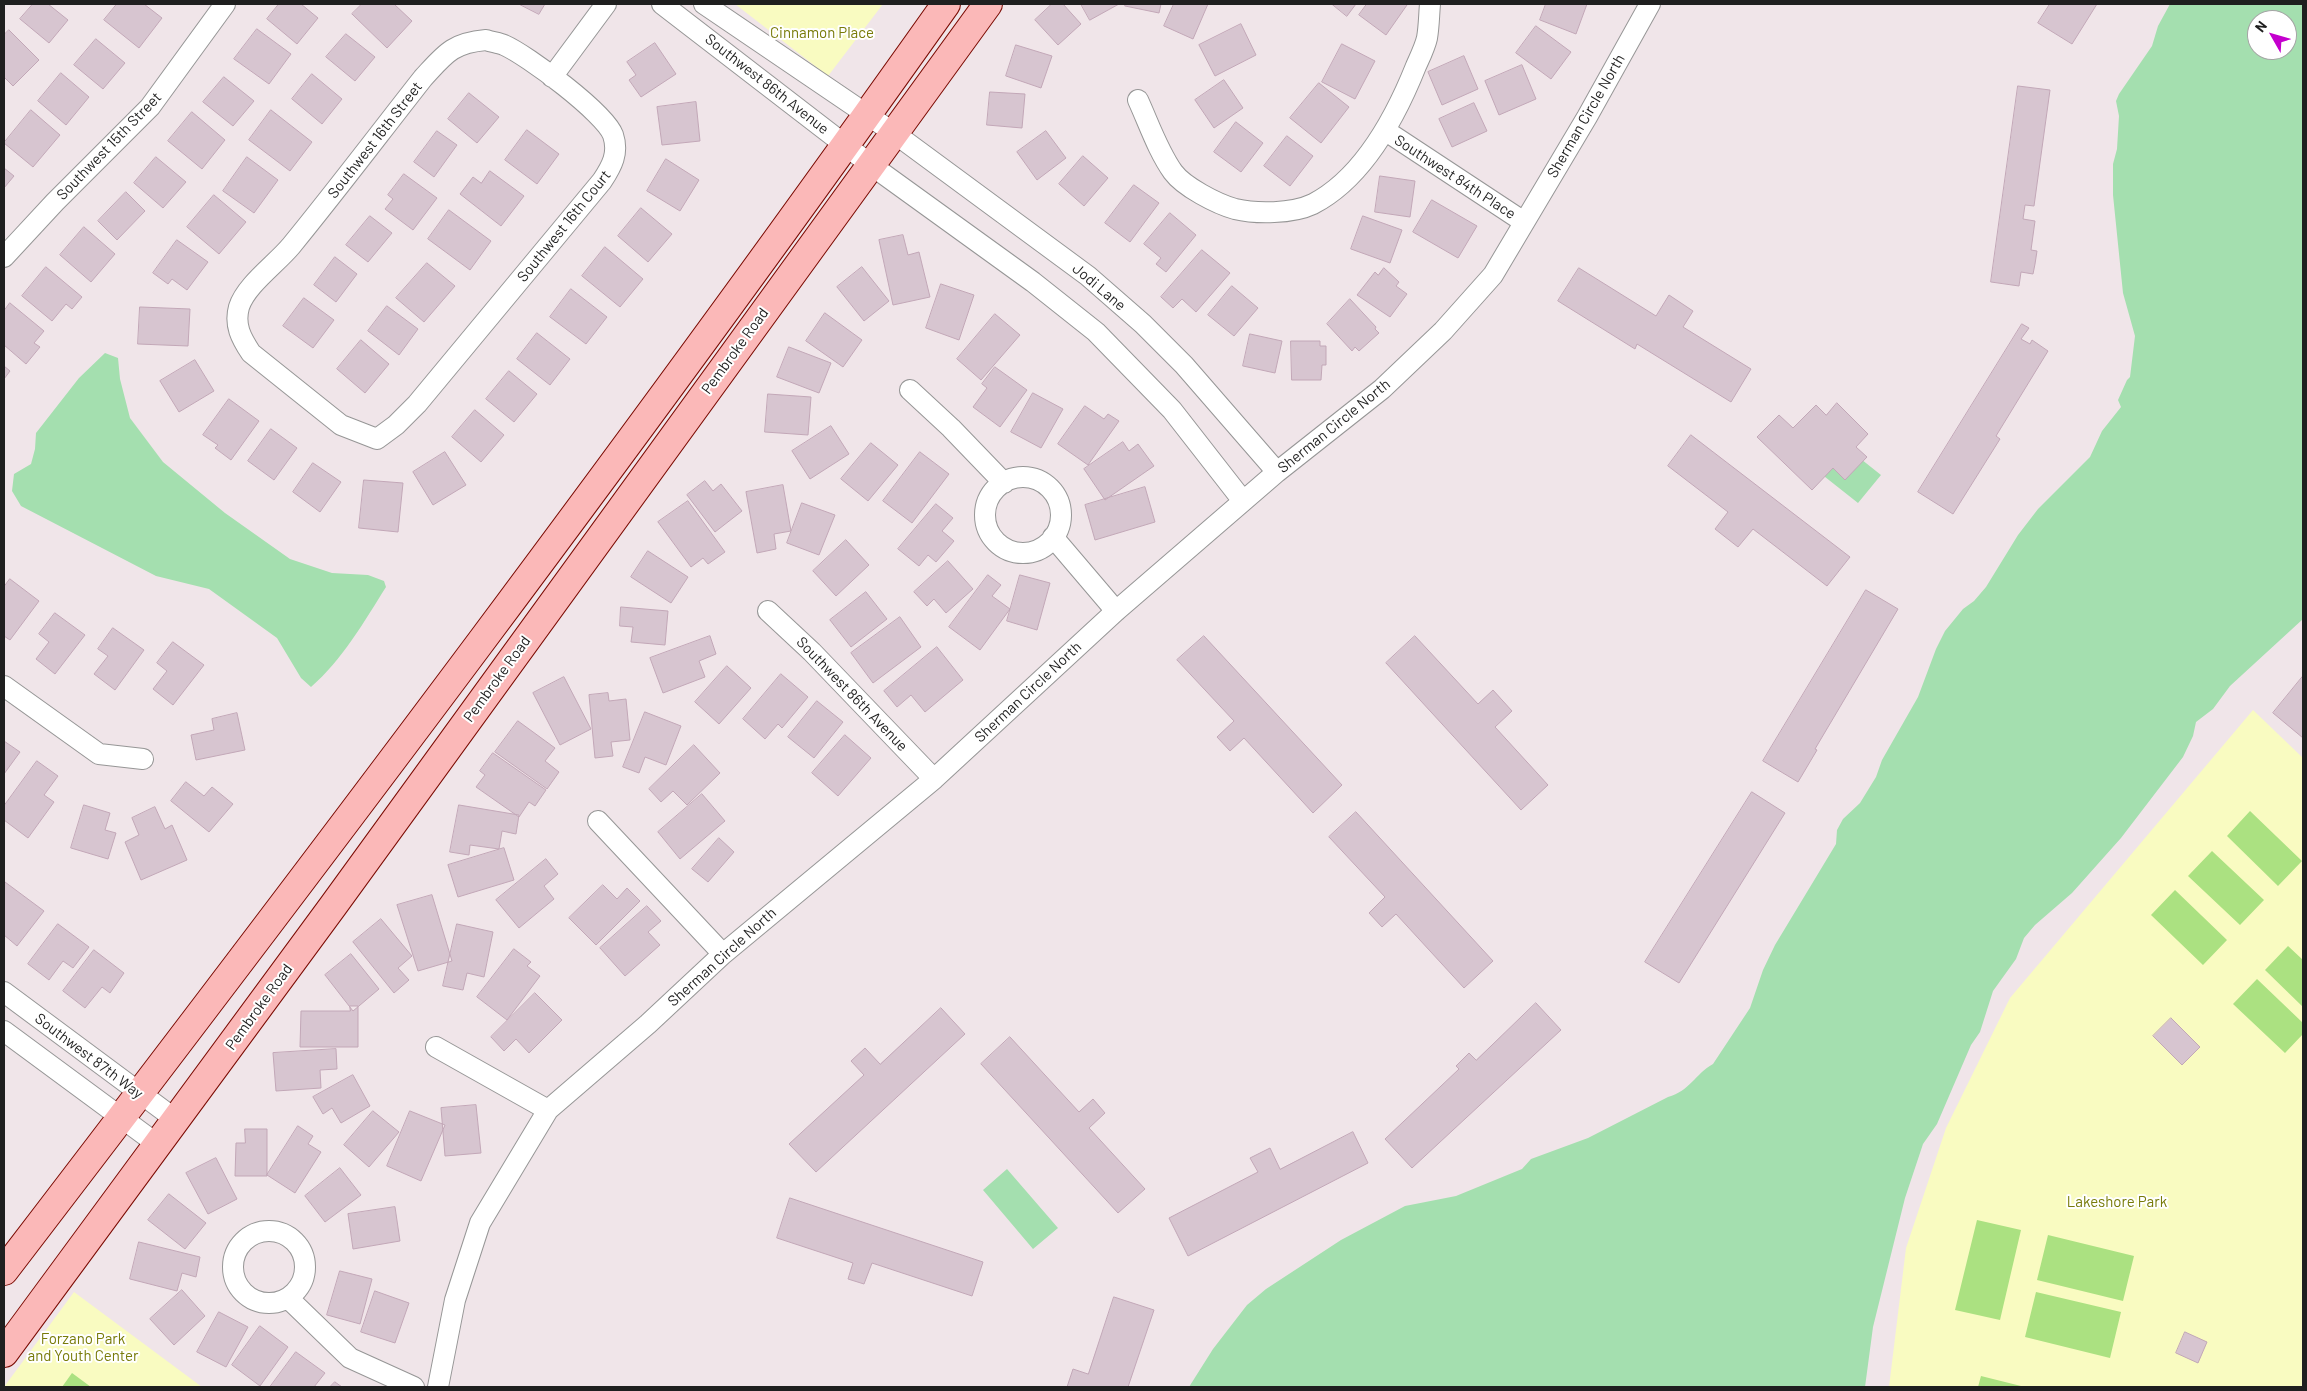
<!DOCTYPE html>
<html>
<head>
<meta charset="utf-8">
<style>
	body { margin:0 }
	#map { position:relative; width:2307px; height:1391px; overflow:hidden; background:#f0e5e9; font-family:Barlow,sans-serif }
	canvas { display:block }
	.frame { position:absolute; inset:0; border:5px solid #1f1f1f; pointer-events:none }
	.north { position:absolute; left:2247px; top:10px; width:50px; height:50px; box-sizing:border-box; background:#fff; border:1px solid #a5a5a5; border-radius:50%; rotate:308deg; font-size:14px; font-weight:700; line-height:20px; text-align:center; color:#1f1f1f }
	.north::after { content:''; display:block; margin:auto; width:18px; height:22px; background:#c400ce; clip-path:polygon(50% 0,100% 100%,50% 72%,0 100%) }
</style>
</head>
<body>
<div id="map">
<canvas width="2307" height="1391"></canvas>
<div class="frame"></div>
<div class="north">N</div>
</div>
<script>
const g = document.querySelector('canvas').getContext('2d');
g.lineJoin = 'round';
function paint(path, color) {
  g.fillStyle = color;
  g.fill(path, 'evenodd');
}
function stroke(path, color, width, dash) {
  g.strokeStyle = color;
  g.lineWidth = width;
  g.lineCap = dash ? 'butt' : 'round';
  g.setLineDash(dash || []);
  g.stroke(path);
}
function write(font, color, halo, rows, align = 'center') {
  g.font = font + ' Barlow,sans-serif';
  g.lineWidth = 4;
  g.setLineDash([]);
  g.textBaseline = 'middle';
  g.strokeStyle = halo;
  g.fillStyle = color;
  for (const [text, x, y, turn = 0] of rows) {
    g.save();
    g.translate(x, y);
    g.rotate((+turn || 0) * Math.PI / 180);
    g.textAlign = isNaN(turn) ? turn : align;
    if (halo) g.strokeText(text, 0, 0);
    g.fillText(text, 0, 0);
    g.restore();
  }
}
paint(new Path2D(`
	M735,4H883L828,76Z
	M2253,710L2303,758V1387H1889L1906,1248L1946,1128L2010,998Z
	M74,1292L202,1387H4Z`), '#f9fbc1');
paint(new Path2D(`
	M2250,811L2302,861L2278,886L2227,836Z
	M2212,851L2264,900L2240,925L2188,876Z
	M2175,890L2227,940L2203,965L2151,915Z
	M2288,946L2303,960V1007L2265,970Z
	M2257,979L2303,1023V1034L2285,1053L2233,1004Z
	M1977,1220L2021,1230L2000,1320L1955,1310Z
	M2048,1235L2134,1256L2123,1301L2037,1280Z
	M2036,1292L2121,1312L2110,1358L2025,1337Z
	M72,1373L91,1387H62Z
	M1981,1376L2025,1387H1978Z`), '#abe181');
paint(new Path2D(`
	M2170,4H2303V619L2230,686L2213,709L2196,722L2193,736L2183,757L2121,838L2072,893L2035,925L2024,938L2016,959L1993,991L1980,1032L1971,1045L1937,1124L1923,1144L1905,1198L1873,1327L1865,1387H1189L1213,1349L1247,1305L1266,1289L1341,1240L1405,1206L1456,1196L1522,1169L1531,1159L1588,1138L1668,1097C1690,1091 1695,1074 1713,1064L1750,1008L1763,970L1775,945L1836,844L1837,830L1843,819L1860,803L1876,777L1882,760L1918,697L1936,649L1945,631L1963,609L1974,601L1986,587L2018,535L2038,509L2090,457L2102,431L2121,407L2118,400L2127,380L2130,377L2135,336L2123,293L2113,195V164L2117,149L2119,116L2116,101L2119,94L2152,46L2158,26ZM2257,20H2287V50H2257Z
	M105,353L118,358L120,379L130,418L163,462L225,513L290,559L332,573L368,575L384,581L386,587C364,622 342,660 311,687L301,678L277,638L209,589L156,576L21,506L12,491L14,474L31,464L35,449L36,433L79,378Z
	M1837,440L1881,475L1858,503L1815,469Z
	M1007,1169L1058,1228L1033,1249L983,1190Z`), '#a4dfaf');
const building = new Path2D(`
	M33,4H48L68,20L49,43L20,19Z
	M117,4H144L162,18L139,48L104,20Z
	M279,4H301L318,18L297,44L267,19Z
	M362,4H394L412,21L387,48L352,14Z
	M519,4H545L539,14Z
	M1052,4H1063L1081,24L1058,45L1035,20Z
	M1081,4H1119L1090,20Z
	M1126,4H1161L1159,13L1125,6Z
	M1174,4H1208L1193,39L1164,26Z
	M1332,4H1356L1347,16Z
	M1367,4H1405L1407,5L1386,35L1359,15Z
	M1546,4H1587L1576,34L1540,20Z
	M2050,4H2097L2072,44L2038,23Z
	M1241,24L1256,55L1215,76L1199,45Z
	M1536,26L1571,52L1551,79L1516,53Z
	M257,29L291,54L269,84L234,59Z
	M9,30L39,60L13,86L4,77V35Z
	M346,34L375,57L355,81L326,57Z
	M96,39L125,63L103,89L74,65Z
	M655,43L676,74L641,97L629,80L636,75L627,62Z
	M1342,44L1375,61L1355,99L1322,82Z
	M1016,45L1052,56L1041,88L1006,76Z
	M1464,56L1478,89L1442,105L1428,72Z
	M1522,65L1536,99L1499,115L1485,81Z
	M61,73L89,97L66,125L38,101Z
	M312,74L342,99L322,124L292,99Z
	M224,77L254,101L233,126L203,102Z
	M1224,80L1243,108L1214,128L1195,100Z
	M1319,83L1349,107L1321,143L1290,118Z
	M2018,86L2050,90L2034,206L2025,205L2023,219L2035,221L2031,250L2037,251L2035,264L2033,274L2021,272L2019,286L1991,282Z
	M990,92L1025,94L1022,128L987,125Z
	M469,93L499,117L477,143L448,119Z
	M696,102L700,141L662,145L657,107Z
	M1474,103L1487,131L1452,147L1439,119Z
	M31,110L60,135L33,167L4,143Z
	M271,110L312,142L290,171L249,140Z
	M192,112L225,140L202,169L168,141Z
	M1236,122L1263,143L1241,172L1214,152Z
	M527,130L559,154L537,184L505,160Z
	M437,131L457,145L434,177L414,162Z
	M1046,131L1066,158L1037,180L1017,152Z
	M1287,136L1313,156L1290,186L1264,166Z
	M1083,156L1108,178L1084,206L1059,184Z
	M156,157L186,182L163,208L134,183Z
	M247,157L278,180L254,213L223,191Z
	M666,159L699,180L680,211L647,191Z
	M4,168L14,176L4,188Z
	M490,171L524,196L501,226L460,194L473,177L481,183Z
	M404,174L437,198L413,230L385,209L393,199L388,195Z
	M1380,176L1415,181L1410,217L1375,212Z
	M1134,185L1159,203L1130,242L1105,223Z
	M126,192L145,211L117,240L98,221Z
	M214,195L246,222L219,254L187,227Z
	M1432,200L1477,226L1458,258L1413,232Z
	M641,208L672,234L648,262L618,236Z
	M449,210L491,241L470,270L428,239Z
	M1170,213L1196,235L1166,272L1156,264L1161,258L1144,244Z
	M370,216L392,233L368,262L346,245Z
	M1363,216L1402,230L1390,263L1351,249Z
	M84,227L115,254L91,282L60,255Z
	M903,235L908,255L919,252L930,297L893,305L879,240Z
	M177,240L208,262L187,290L172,279L168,284L153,273Z
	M605,247L643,279L620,307L582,276Z
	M1202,250L1230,273L1196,312L1182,299L1173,308L1161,297Z
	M335,257L357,274L336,302L314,285Z
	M427,263L455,286L424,322L396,298Z
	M46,267L82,297L72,309L66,304L52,321L22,296Z
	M862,267L889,301L864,321L837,287Z
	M1384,268L1399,282L1396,286L1407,294L1390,317L1357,295L1375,272L1378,275Z
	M1579,268L1656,316L1669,295L1693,311L1683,327L1751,369L1731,402L1637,344L1635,349L1558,301Z
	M941,284L974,295L959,340L926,328Z
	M1232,286L1258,308L1234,336L1208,315Z
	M571,289L607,317L586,344L550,317Z
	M304,298L334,320L313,348L283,326Z
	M1350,299L1376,327L1375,329L1379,333L1359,351L1355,347L1352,351L1327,324Z
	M10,303L44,331L34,343L40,347L26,364L4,345V311Z
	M387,306L418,329L399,355L368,331Z
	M140,307L190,309L188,346L138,344Z
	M825,313L862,340L843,367L806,341Z
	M995,314L1020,335L981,380L957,359Z
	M2022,324L2029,328L2021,339L2030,344L2032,340L2048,351L1996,436L2000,439L1953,514L1918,492Z
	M537,333L570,359L550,385L517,359Z
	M1250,334L1282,341L1275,373L1243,366Z
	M361,340L389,364L365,393L337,369Z
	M1291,341H1320V346H1326V365H1322L1321,380H1292Z
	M789,347L831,363L819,393L777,377Z
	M195,360L214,391L179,412L160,381Z
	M4,366L10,371L4,379Z
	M995,367L1027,390L1000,427L973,407L987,388L982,384Z
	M509,371L537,394L514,422L486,399Z
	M1033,393L1063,409L1041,448L1011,432Z
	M768,394L811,397L808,435L765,432Z
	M229,399L259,421L231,460L215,448L218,445L203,435Z
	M1837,403L1868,434L1856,447L1867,457L1845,480L1833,468L1812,490L1757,437L1779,415L1793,428L1816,405L1826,415Z
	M1085,406L1104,419L1108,414L1119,421L1088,465L1058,444Z
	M475,410L504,435L481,462L452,437Z
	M831,426L849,454L810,479L792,451Z
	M271,429L297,448L274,480L248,461Z
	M1691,435L1850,557L1827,586L1753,529L1738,547L1715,529L1728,512L1668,466Z
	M1123,442L1129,451L1138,444L1154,466L1105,500L1084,469Z
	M871,443L898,465L868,501L841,479Z
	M445,452L466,485L433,505L413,472Z
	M920,452L949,474L912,523L883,501Z
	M313,463L341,482L320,512L293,492Z
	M364,480L403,483L398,532L359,528Z
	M705,481L713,491L721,484L742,511L715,532L687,495Z
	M783,485L791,531L774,534L776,549L757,553L746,492Z
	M1145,487L1155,522L1095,540L1085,505Z
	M688,501L725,552L708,564L703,558L691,567L658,522Z
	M802,503L835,515L819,555L787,543Z
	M936,504L953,518L942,531L954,541L936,562L928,555L919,566L898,549Z
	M846,540L869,565L836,596L813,571Z
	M648,551L688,577L671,603L631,577Z
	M948,561L973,589L946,613L934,599L927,606L914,592Z
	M988,575L1001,585L992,596L1010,609L980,650L949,627Z
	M1020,575L1050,583L1037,630L1007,621Z
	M10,579L39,601L10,640L4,636V587Z
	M1866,590L1898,609L1815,749L1817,750L1798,782L1763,761Z
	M866,592L887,619L851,647L830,620Z
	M621,607L668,611L665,645L631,642L633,627L620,626Z
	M55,613L85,635L55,674L36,659L49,642L39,634Z
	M900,617L921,647L873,683L851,653Z
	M113,628L144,650L115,690L94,674L108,656L98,649Z
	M710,636L716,654L699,661L705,677L663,693L650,658Z
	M1204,636L1342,785L1313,813L1244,738L1230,751L1217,737L1234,721L1177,660Z
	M1415,636L1478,704L1493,690L1512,711L1495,727L1548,785L1521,810L1386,663Z
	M173,642L204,665L173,705L153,689L167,671L157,663Z
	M937,647L963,680L925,712L911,695L897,707L884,691Z
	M727,666L751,688L719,724L695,702Z
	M781,674L808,697L782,728L778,724L765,739L743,719Z
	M2303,676V738L2273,713Z
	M564,677L591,729L560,745L533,693Z
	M608,693L609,701L626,699L630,740L611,742L613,756L595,758L589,695Z
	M817,701L843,722L814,758L788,737Z
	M645,712L681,726L666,765L645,757L639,773L623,767Z
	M237,713L245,750L196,760L191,735L214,730L212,719Z
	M518,721L555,748L545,761L559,772L547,789L495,752Z
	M845,735L871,758L838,796L812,773Z
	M4,741L20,752L4,774Z
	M694,745L720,773L687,805L673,791L661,802L649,789Z
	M493,753L546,790L535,806L529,802L519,817L476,787L485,775L480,771Z
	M37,761L58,776L44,795L54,802L28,838L4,820V806Z
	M186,782L204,796L212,787L233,804L209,832L171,801Z
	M1752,792L1785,813L1679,983L1645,962Z
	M702,794L725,821L680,859L658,832Z
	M84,805L110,813L105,830L116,833L108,859L71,848Z
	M459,805L519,815L516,834L502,831L499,849L470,845L469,855L450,852Z
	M155,807L165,829L172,825L187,860L141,880L125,842L139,835L132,818Z
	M1356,812L1493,961L1464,988L1396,914L1382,927L1369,913L1385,897L1329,837Z
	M719,838L734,852L708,882L692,869Z
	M504,848L514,880L458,897L448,865Z
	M546,859L558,874L544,886L554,899L519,928L496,900Z
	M5,882L44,911L17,946L4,935Z
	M603,885L617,899L627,888L640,901L596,945L569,918Z
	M432,895L452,961L418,971L397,905Z
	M647,906L661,921L648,932L660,945L625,976L600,948Z
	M381,919L412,956L398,968L409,980L394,993L353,942Z
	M58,924L89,947L73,968L63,961L49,980L28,964Z
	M457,924L493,932L484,977L467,973L463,990L443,986Z
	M514,949L531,962L527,966L540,976L507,1020L477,997Z
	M94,950L124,973L110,993L102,987L85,1008L63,991Z
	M351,954L379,989L353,1011L325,975Z
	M535,993L562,1020L529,1053L516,1039L504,1051L491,1037Z
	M1536,1003L1561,1030L1412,1168L1385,1139L1459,1069L1456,1066L1469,1053L1476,1060Z
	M350,1006H358V1047H300L301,1011H350Z
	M941,1008L965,1034L816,1172L789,1144L864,1075L851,1061L865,1048L880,1064Z
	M2171,1018L2200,1047L2182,1065L2153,1036Z
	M1010,1037L1079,1112L1093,1099L1105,1113L1089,1128L1145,1189L1118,1213L981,1064Z
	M336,1049L337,1069L320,1070L321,1088L276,1091L273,1053Z
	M353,1075L370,1106L341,1123L332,1108L323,1114L313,1097Z
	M476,1105L481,1153L445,1156L441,1108Z
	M373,1111L399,1132L369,1167L344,1145Z
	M410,1111L445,1125L421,1181L387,1166Z
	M298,1126L313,1136L308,1144L321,1152L295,1193L267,1175Z
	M245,1129H267V1176H235L236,1143H245Z
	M1353,1132L1368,1163L1188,1256L1169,1218L1258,1172L1250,1158L1270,1148L1280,1169Z
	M216,1158L237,1199L208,1214L186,1173Z
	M340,1168L361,1195L325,1222L305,1196Z
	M169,1194L206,1223L185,1249L148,1220Z
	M790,1198L983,1262L972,1296L872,1263L864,1284L848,1279L853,1263L777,1238Z
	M395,1207L400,1241L353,1249L348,1214Z
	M139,1242L200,1257L196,1277L182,1273L177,1291L130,1279Z
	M340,1271L372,1279L360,1324L327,1315Z
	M182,1290L205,1316L174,1345L150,1319Z
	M375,1291L409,1303L395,1343L361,1332Z
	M1114,1297L1154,1310L1128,1387H1067L1073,1369L1088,1374Z
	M219,1312L248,1327L226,1367L197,1352Z
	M260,1326L288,1347L260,1386L232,1365Z
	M2185,1332L2207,1342L2198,1363L2176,1353Z
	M296,1352L325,1373L314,1387H270Z
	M335,1382L342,1387H330Z`);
paint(building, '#d7c5d0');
stroke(building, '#c2a7b7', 1);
const street = new Path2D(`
	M662,4L871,165L1033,282L1096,332L1172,410L1243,501
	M704,4L894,133L1088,276L1143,324L1184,365L1277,472
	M486,40C492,42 499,43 504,45C527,55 605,113 613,135C619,153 612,166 602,181L417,404L396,425L377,439L341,425L251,353C241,338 234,325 239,307C246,285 276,264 291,246C336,191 379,134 423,78C445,54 452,43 486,40Z
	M552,77L606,4
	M1138,100C1149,124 1158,151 1173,172C1184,187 1217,204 1235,209C1256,214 1292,214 1313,204C1363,178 1396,116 1416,66C1420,57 1425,47 1427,38C1429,27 1429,15 1430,4
	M1386,131L1524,222
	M4,257L55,202L150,107L225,4
	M910,390L951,428L1004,483
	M985 515a38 38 0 1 1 76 0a38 38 0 1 1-76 0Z
	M1053,537L1116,611
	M768,611L812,652L934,779
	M4,686L99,754L143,759
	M598,821L723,954
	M4,992L175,1119
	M4,1031L157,1144
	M436,1047L548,1110
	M233 1267a36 36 0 1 1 72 0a36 36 0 1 1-72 0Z
	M288,1298L350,1358L414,1387
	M438,1387L455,1300L480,1223L548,1110L648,1024L723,954L934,779L1116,611L1277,472L1382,389L1443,331L1493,275L1587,117L1650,4`);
const secondary = new Path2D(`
	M4,1271C324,853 642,433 946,4
	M4,1353L333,906L988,4`);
stroke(street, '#969696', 22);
stroke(secondary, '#7a0a02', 30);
stroke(street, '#fff', 20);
stroke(secondary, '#fbb8b8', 28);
write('15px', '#787b09', '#fff', [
	["Cinnamon Place",822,33],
	["Lakeshore Park",2117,1202],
	["Forzano Park",83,1339],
	["and Youth Center",83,1356]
]);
write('15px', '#1f1f1f', '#fff', [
	["Southwest 86th Avenue",767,84,38],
	["Sherman Circle North",1586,116,-60],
	["Southwest 16th Street",375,140,-52],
	["Southwest 15th Street",109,146,-46],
	["Southwest 84th Place",1455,177,33],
	["Southwest 16th Court",564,226,-51],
	["Jodi Lane",1099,287,40],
	["Pembroke Road",735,351,-54],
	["Sherman Circle North",1334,426,-39],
	["Pembroke Road",497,679,-54],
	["Sherman Circle North",1028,692,-43],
	["Southwest 86th Avenue",852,694,46],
	["Sherman Circle North",722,957,-42],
	["Pembroke Road",259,1007,-54],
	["Southwest 87th Way",89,1056,37]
]);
</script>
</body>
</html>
